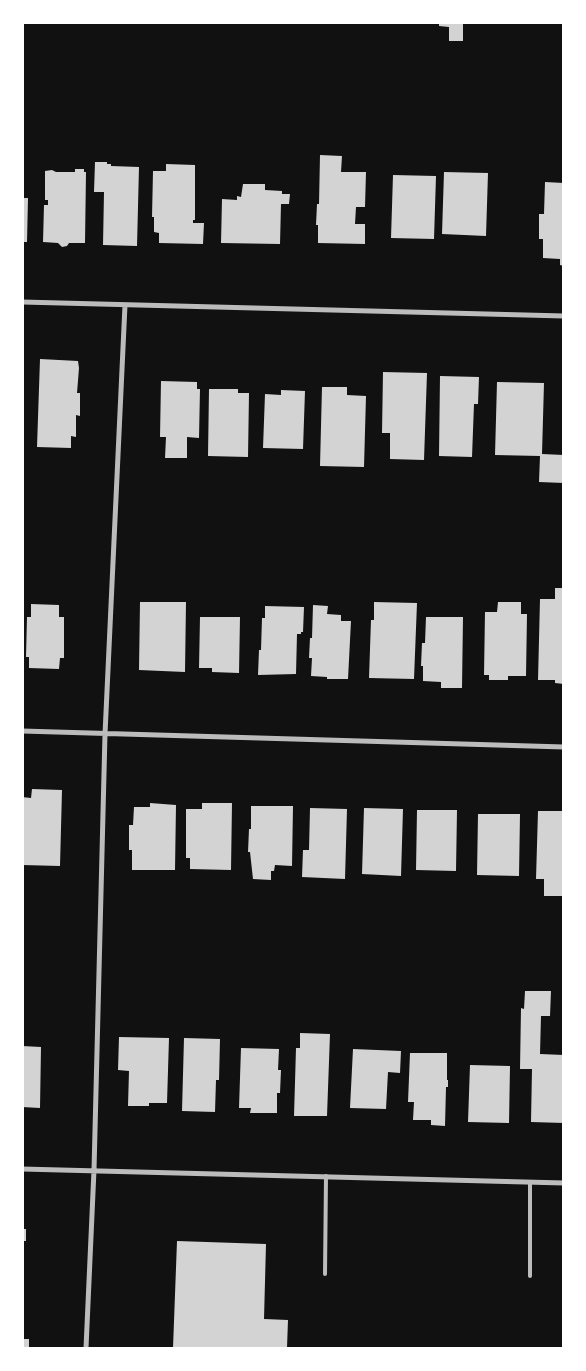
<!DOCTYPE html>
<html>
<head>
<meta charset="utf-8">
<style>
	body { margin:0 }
	#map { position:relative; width:586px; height:1371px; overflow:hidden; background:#111; font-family:"IBM Plex Sans",sans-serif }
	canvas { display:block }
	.frame { position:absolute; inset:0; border:24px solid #fff; pointer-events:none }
</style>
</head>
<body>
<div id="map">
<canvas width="586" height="1371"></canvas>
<div class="frame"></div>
</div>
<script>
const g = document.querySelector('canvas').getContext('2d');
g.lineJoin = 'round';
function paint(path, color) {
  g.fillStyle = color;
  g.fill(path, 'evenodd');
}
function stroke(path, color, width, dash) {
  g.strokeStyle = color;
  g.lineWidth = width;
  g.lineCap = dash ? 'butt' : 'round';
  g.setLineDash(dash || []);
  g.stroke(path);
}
paint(new Path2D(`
	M439,22H463V41H449V27L439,26Z
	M320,155L342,156L341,172H366L365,207H356L355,224H365V244L318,243V225H316L317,204H319Z
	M95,162H107V164H111V166L139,167L137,246L103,245L104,192H94Z
	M166,164L195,165V220H193V223H204L203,244L159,243V233L154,232V217H152L153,171H166Z
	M75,169H84V172H86L85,243H69L67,246L62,247L58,243L43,242L44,205H48V200H45V171L52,170L56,172H75Z
	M444,172L488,173L486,236L442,234Z
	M393,175L436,176L434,239L391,238Z
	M545,182L564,183V266L560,265V259L543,258V239H539V214H544Z
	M243,184H265V190L282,191V194H290L289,204H281L280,244L221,243L222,199L237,200V196L241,197Z
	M22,198H28L27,242H22Z
	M40,359L78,361L79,368L77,393H80V416L76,415V437L71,436V448L37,447Z
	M383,372L427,373L424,460L390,459V433H382Z
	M440,376L479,377L478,404H474L472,457L439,456Z
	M161,381L197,382V389H200L199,438L187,437V458H165L166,437H160Z
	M497,382L544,383L542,454L564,455V483L539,482L540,456L495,455Z
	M322,387H347V395L366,396L364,467L320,466Z
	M209,389H238V393H249L248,457L208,456Z
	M281,390L305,391L303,449L263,448L265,394L281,395Z
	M555,588H564V684L555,683V680H538L540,599H555Z
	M140,602H186L185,672L139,670Z
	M374,602L417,603L414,679L369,678L371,620H374Z
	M498,602H521V614H527L526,676H508V680H489V675H484L485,612H497Z
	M31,604L59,605V617H64V658H60L59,669L29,668V657H26L27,617H31Z
	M313,605L328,606L327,614L341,615V621H351L348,679H327V677L311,676L312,658H309L310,638H312Z
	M265,606L304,607L303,632H301V634H297L296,674L258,675L259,650H261L262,618H265Z
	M200,617H240L239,673L212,672V668H199Z
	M426,617H463L462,688H441V682L423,681V666H421L422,643H425Z
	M32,789L62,790L60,866L22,865V797L31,798Z
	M150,803L176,805L175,870H132V850H129V825H133L134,807H150Z
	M202,803H232L231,870L190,869V858H186V809H202Z
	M251,806H293L292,866L275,865L274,871H271V880L253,879L250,852H248L249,829H251Z
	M310,808L347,809L345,879L302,877L303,850H309Z
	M364,808L403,809L401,876L362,874Z
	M417,810H457L456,871L416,870Z
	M538,811H564V896H544V879H536Z
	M478,814H520L519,876L477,875Z
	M525,991H551L550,1016H541L540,1054L564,1055V1123L531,1122L532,1069H520L521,1008L524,1009Z
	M300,1033L330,1034L327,1116H294L296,1048H300Z
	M119,1037L169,1038L167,1103H149V1106H128L129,1071L118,1070Z
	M184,1038L220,1039L219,1080H216L215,1112L182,1111Z
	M22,1046L41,1047L40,1108L22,1107Z
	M241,1048L279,1049L278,1070H281L280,1093H277V1113H250L251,1108H239Z
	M353,1049L401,1051L400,1073L388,1072L386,1109L350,1108Z
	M410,1053H447V1080H448V1087H446L445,1126L431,1125V1120H413L414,1102H408Z
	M470,1065L510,1066L509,1123L468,1122Z
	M22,1229H26V1241H22Z
	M177,1241L266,1244L264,1319L288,1320L287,1348H173Z
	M22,1339H29V1348H22Z`), '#d3d3d3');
stroke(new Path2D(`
	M325,1274L326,1176
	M530,1276V1182`), '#bcbcbc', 4);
stroke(new Path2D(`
	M22,302L564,316
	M22,731L564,747
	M22,1169L564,1183
	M86,1348L94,1170L105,734L125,305`), '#bcbcbc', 5);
</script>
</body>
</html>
